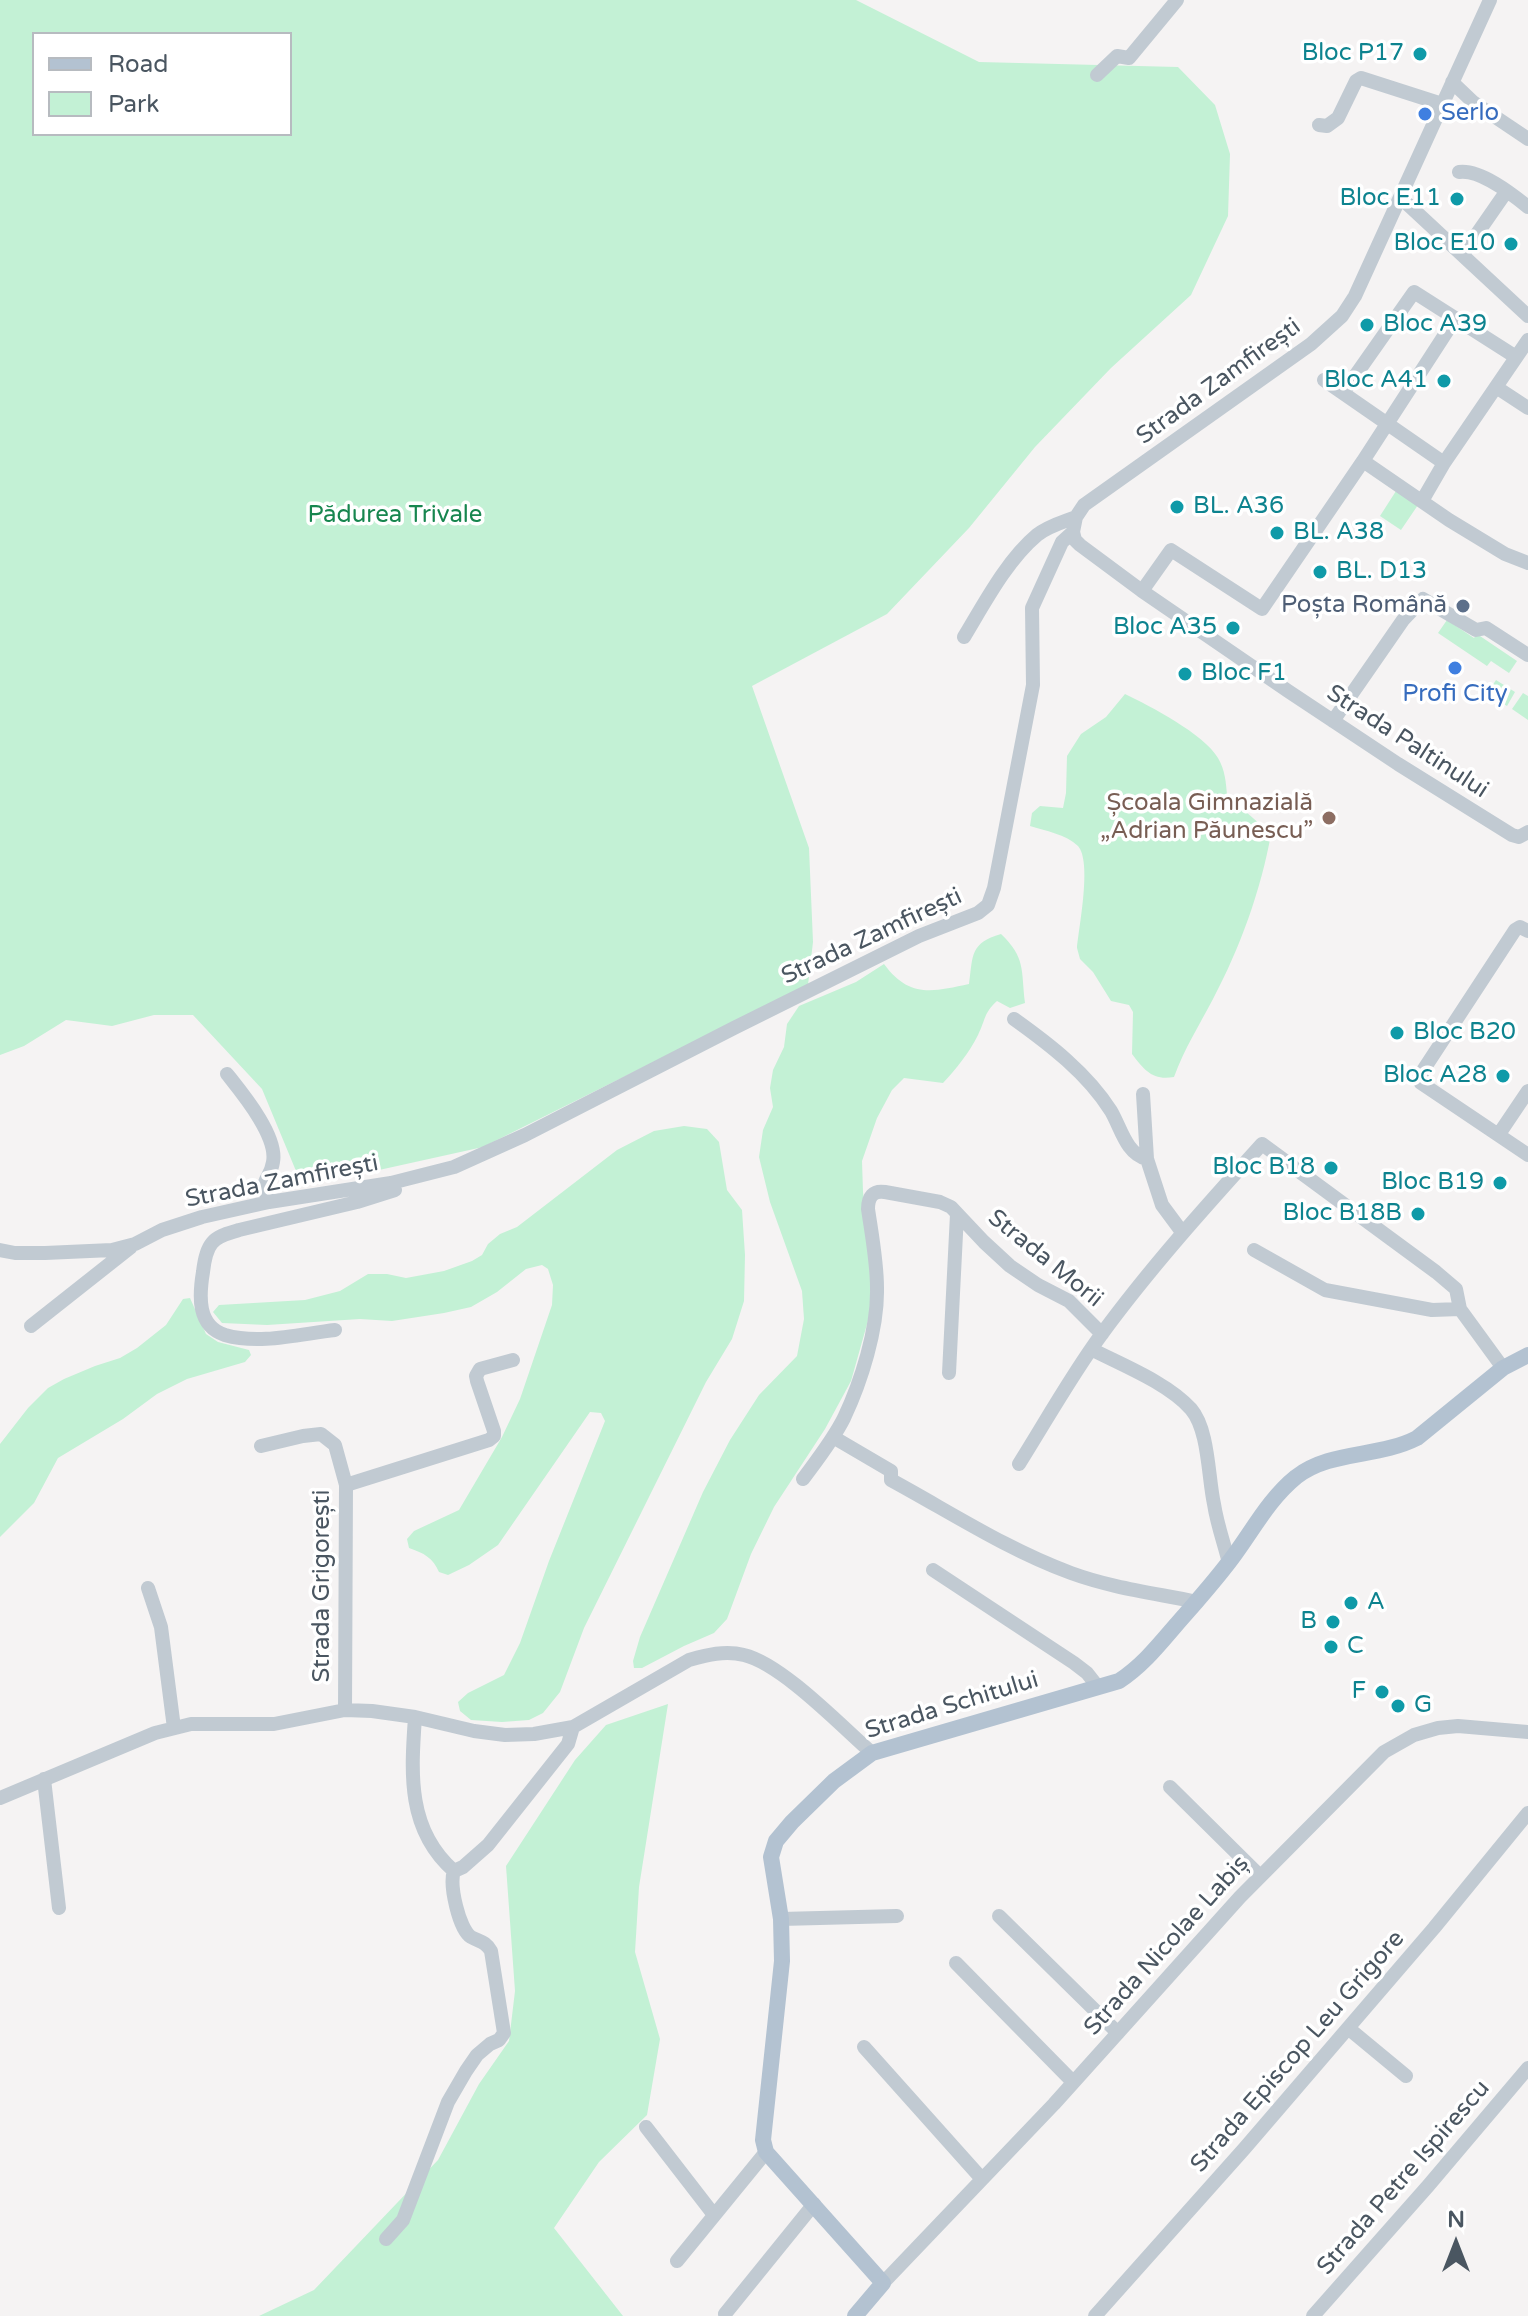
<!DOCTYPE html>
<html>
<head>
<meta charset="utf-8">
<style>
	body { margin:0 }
	#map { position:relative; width:1528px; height:2316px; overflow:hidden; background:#f5f3f3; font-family:"Varela Round",sans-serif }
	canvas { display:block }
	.legend { position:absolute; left:32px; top:32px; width:260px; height:104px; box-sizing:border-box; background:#fff; border:2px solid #b7bbc0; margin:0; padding:10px 14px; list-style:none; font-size:24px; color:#4a5661 }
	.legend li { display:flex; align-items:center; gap:16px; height:40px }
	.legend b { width:40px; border:2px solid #b7bbc0 }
	.north { position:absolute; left:1416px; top:2204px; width:80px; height:80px; -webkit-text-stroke:6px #fff; paint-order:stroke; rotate:0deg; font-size:22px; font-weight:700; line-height:32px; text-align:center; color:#4a5661 }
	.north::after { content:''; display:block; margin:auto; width:28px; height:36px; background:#4a5661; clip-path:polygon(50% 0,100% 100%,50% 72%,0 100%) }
</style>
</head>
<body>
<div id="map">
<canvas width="1528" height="2316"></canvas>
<ul class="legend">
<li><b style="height:10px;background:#b3c2d1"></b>Road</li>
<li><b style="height:22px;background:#c3f1d5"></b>Park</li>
</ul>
<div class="north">N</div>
</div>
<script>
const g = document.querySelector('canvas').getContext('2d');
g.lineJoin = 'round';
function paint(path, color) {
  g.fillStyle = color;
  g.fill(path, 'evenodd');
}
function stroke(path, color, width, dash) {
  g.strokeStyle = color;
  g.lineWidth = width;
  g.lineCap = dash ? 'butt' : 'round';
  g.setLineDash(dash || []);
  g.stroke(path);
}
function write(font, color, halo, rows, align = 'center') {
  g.font = font + ' "Varela Round",sans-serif';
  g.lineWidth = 7;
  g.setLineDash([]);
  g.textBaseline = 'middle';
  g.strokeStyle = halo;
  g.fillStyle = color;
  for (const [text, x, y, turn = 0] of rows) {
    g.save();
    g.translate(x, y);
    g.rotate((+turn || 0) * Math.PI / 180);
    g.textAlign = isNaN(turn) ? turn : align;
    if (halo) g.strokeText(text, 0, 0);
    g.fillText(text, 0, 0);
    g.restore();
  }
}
paint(new Path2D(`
	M0,0H856L979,62L1178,67L1215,105L1230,154L1228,216L1191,295L1111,368L1035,447L969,528L887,614L752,686L809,848L813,942L808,985L483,1147L370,1172L301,1183L262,1089L193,1015H154L112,1026L66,1020L24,1046L0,1055ZM34,34H290V134H34Z
	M1396,491L1418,505L1401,530L1380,516Z
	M1447,620L1474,638L1477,634L1517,661L1509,673L1491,661L1487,666L1438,633Z
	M1496,680L1515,692L1507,706L1487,694Z
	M1523,693L1528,696V720L1512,709Z
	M1125,694C1150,706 1204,734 1218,758C1225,770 1226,782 1227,795L1271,834C1261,890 1240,948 1213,999C1199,1026 1185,1047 1174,1077C1153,1081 1144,1070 1132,1054L1133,1012L1129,1005L1111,1001L1093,972L1080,959L1077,948C1079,926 1092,862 1078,846C1066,834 1045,831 1030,826L1032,813L1040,806L1063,808L1066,793L1067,756L1081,734L1106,717Z
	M1001,934C1026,958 1021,970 1025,1003L1010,1008L997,1001C983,1014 986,1019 978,1035C969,1053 956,1069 943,1083L904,1078L892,1090L877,1118L862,1161L863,1192L869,1244L871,1310L851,1381L825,1429L774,1507L751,1554L727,1619L714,1633L684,1646L642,1668H634L633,1661L640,1637L703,1492L730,1440L759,1395L797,1356L804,1319L802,1291L770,1202L759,1157L763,1130L773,1107L770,1088L773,1070L784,1047L787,1024L799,1006L856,982L884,964C909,998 932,992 969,984C973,955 970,943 1001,934Z
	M684,1126L707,1129L719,1142L727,1190L742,1210L745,1255L744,1301L732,1339L706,1382L584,1628L560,1692L543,1713L529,1720L502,1722L471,1720L460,1711L458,1702L468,1693L504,1675L520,1643L549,1561L605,1421L601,1413L590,1412L498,1545L469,1565L448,1575L439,1572C433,1558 424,1553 409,1548L407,1539L414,1531L459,1510L502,1437L520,1399L552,1305L553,1285L548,1269L542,1265L526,1269L497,1292L471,1307L444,1313L392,1321L360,1319L267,1325L222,1323L213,1312L219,1305L305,1300L340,1291L368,1274H387L406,1278L444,1271L472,1261L482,1255L488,1244L500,1234L517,1227L617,1150L654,1131Z
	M190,1298L206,1334L218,1342L249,1350L251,1355L245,1362L187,1379L157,1394L123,1419L58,1458L34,1503L0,1537V1444L28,1408L48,1388L64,1379L95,1366L120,1358L137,1348L166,1325L183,1299Z
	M668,1704L639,1887L635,1952L660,2039L647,2115L599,2162L554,2228L623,2316H259L314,2290L438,2160L479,2084L509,2041L515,1991L506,1866L575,1760L606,1725Z`), '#c3f1d5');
stroke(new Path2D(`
	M1097,75L1117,56L1129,58L1177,0
	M1452,82L1473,102L1528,139
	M1319,125L1327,126L1338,118L1356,81L1361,78L1442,104
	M1459,172C1480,169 1512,194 1528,207
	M1401,198L1528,316
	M1463,254L1506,192
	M1324,380L1444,463
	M1496,387L1528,408
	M1343,393L1414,292L1516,357
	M1363,461L1449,520L1505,554L1528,563
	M1422,501L1444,463L1528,340
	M1073,532L1075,540L1080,545L1142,591L1288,691L1398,764L1512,835L1519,837L1528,832
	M1142,591L1171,550L1262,609L1363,461L1455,319
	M964,637C984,604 1007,560 1037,535C1048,526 1063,522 1076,517
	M1333,721L1403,620L1423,599L1476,630L1486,628L1528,655
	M1528,931L1520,927L1515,930L1422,1072L1421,1083L1528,1155
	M1014,1019C1049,1044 1087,1073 1111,1111C1121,1128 1126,1154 1147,1159
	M227,1074C242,1093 278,1136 273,1162C270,1182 258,1177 269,1202
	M1143,1094L1147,1159L1162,1205L1182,1232
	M1499,1134L1528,1091
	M0,1250L15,1253H45L112,1250L135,1244L162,1230L202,1217L269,1202L391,1183L454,1167L525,1135L734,1028L919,936L978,913L988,905L994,888L1033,685L1032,608L1062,542L1073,532L1076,517L1084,505L1311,344L1342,316L1355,296L1490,0
	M1254,1250L1325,1290L1432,1310L1460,1309
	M31,1326L131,1247
	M335,1330C300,1334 259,1345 225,1335C197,1326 199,1296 203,1272C204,1263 206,1250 212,1243C218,1235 230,1233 239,1230L357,1202L395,1190
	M1091,1349C1122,1365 1168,1383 1191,1409C1209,1430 1208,1477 1214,1504C1217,1524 1224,1543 1229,1563
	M949,1373L957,1214
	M833,1437L891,1471V1480C950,1512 1008,1550 1071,1573C1112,1588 1154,1593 1197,1602
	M261,1446L303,1436L321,1434L335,1445L346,1485L345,1710
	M1019,1464C1046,1421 1071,1376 1101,1335C1150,1268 1206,1206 1262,1144L1436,1272L1456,1289L1460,1309L1503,1368
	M803,1479C817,1460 833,1440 844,1418C861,1382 878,1329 877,1288C877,1262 872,1236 868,1209C868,1197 873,1190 885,1192L940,1202L951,1207L984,1242L1010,1266L1038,1285L1069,1301L1102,1334
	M346,1485L489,1440L494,1436V1431L477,1381L476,1376L480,1369L513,1360
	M933,1570L1074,1663L1087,1673L1098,1687
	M148,1588L161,1627L174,1728
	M415,1717C411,1774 407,1830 454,1871
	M44,1779L59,1908
	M1170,1787L1260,1876
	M0,1798L155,1733L191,1724H274L345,1710L372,1711L415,1717L474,1731L505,1735L534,1734L573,1727L689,1660C707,1655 725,1650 744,1655C782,1664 841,1726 872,1753
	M999,1916L1118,2033
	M781,1919L897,1916
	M956,1963L1073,2082
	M1348,2028L1406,2076
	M864,2047L982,2179
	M646,2127L714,2215
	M386,2239L403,2220L448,2102L466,2071L477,2055L490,2044L499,2040L504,2033L491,1951C485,1941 480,1942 471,1937C459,1929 449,1885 454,1871L463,1867L488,1845L568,1744L573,1727
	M677,2261L766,2152
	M883,2283L1054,2104L1240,1897L1384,1752L1414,1735L1438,1728L1458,1726L1528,1732
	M725,2314L814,2204
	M1095,2316L1244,2149L1434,1928L1528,1813
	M1313,2316L1428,2186L1528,2068`), '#c1cad2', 14);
stroke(new Path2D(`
	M855,2316L883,2283L766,2152L763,2140L782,1961L781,1919L771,1857L776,1841L792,1822L834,1781L872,1753L1119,1681C1142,1666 1158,1646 1176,1625C1196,1602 1217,1579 1235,1554C1254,1528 1270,1498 1296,1477C1331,1450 1378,1458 1417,1438L1503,1368L1528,1355`), '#b3c2d1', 16);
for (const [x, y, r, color] of [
	[1420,54,8,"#0f9aa8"],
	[1425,114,8,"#3f7fe0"],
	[1457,199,8,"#0f9aa8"],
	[1511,244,8,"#0f9aa8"],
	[1367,325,8,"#0f9aa8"],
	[1444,381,8,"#0f9aa8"],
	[1177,507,8,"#0f9aa8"],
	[1277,533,8,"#0f9aa8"],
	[1320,572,8,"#0f9aa8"],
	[1463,606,8,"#5c6f8a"],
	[1233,628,8,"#0f9aa8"],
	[1455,668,8,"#3f7fe0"],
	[1185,674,8,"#0f9aa8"],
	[1329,818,8,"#8d6e63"],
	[1397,1033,8,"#0f9aa8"],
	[1503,1076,8,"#0f9aa8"],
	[1331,1168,8,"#0f9aa8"],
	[1500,1183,8,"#0f9aa8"],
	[1418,1214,8,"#0f9aa8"],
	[1351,1603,8,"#0f9aa8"],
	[1333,1622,8,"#0f9aa8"],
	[1331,1647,8,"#0f9aa8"],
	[1382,1692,8,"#0f9aa8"],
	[1398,1706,8,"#0f9aa8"]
]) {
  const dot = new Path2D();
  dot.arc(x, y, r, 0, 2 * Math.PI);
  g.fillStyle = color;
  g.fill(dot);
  stroke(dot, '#fff', 3);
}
write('24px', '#0d838f', '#fff', [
	["Bloc P17",1404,54],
	["Bloc E11",1441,199],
	["Bloc E10",1495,244],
	["Bloc A39",1383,325,"left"],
	["Bloc A41",1428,381],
	["BL. A36",1193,507,"left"],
	["BL. A38",1293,533,"left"],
	["BL. D13",1336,572,"left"],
	["Bloc A35",1217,628],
	["Bloc F1",1201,674,"left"],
	["Bloc B20",1413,1033,"left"],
	["Bloc A28",1487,1076],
	["Bloc B18",1315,1168],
	["Bloc B19",1484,1183],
	["Bloc B18B",1402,1214],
	["A",1367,1603,"left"],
	["B",1317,1622],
	["C",1347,1647,"left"],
	["F",1366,1692],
	["G",1414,1706,"left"]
], 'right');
write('24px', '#366cbe', '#fff', [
	["Serlo",1441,114],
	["Profi City",1455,695,"center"]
], 'left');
write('24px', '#4a5661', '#fff', [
	["Strada Zamfirești",1219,382,-36],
	["Strada Paltinului",1407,742,33],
	["Strada Zamfirești",872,937,-25],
	["Strada Zamfirești",282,1182,-11],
	["Strada Morii",1045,1259,39],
	["Strada Grigorești",323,1586,-90],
	["Strada Schitului",952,1706,-17],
	["Strada Nicolae Labiș",1167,1946,-48],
	["Strada Episcop Leu Grigore",1298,2052,-49],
	["Strada Petre Ispirescu",1404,2178,-49]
]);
write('24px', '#17864f', '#fff', [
	["Pădurea Trivale",395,516]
]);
write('24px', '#4e5e75', '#fff', [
	["Poșta Română",1447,606]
], 'right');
write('24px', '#785e54', '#fff', [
	["Școala Gimnazială",1313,804],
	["„Adrian Păunescu”",1313,832]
], 'right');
</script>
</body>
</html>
